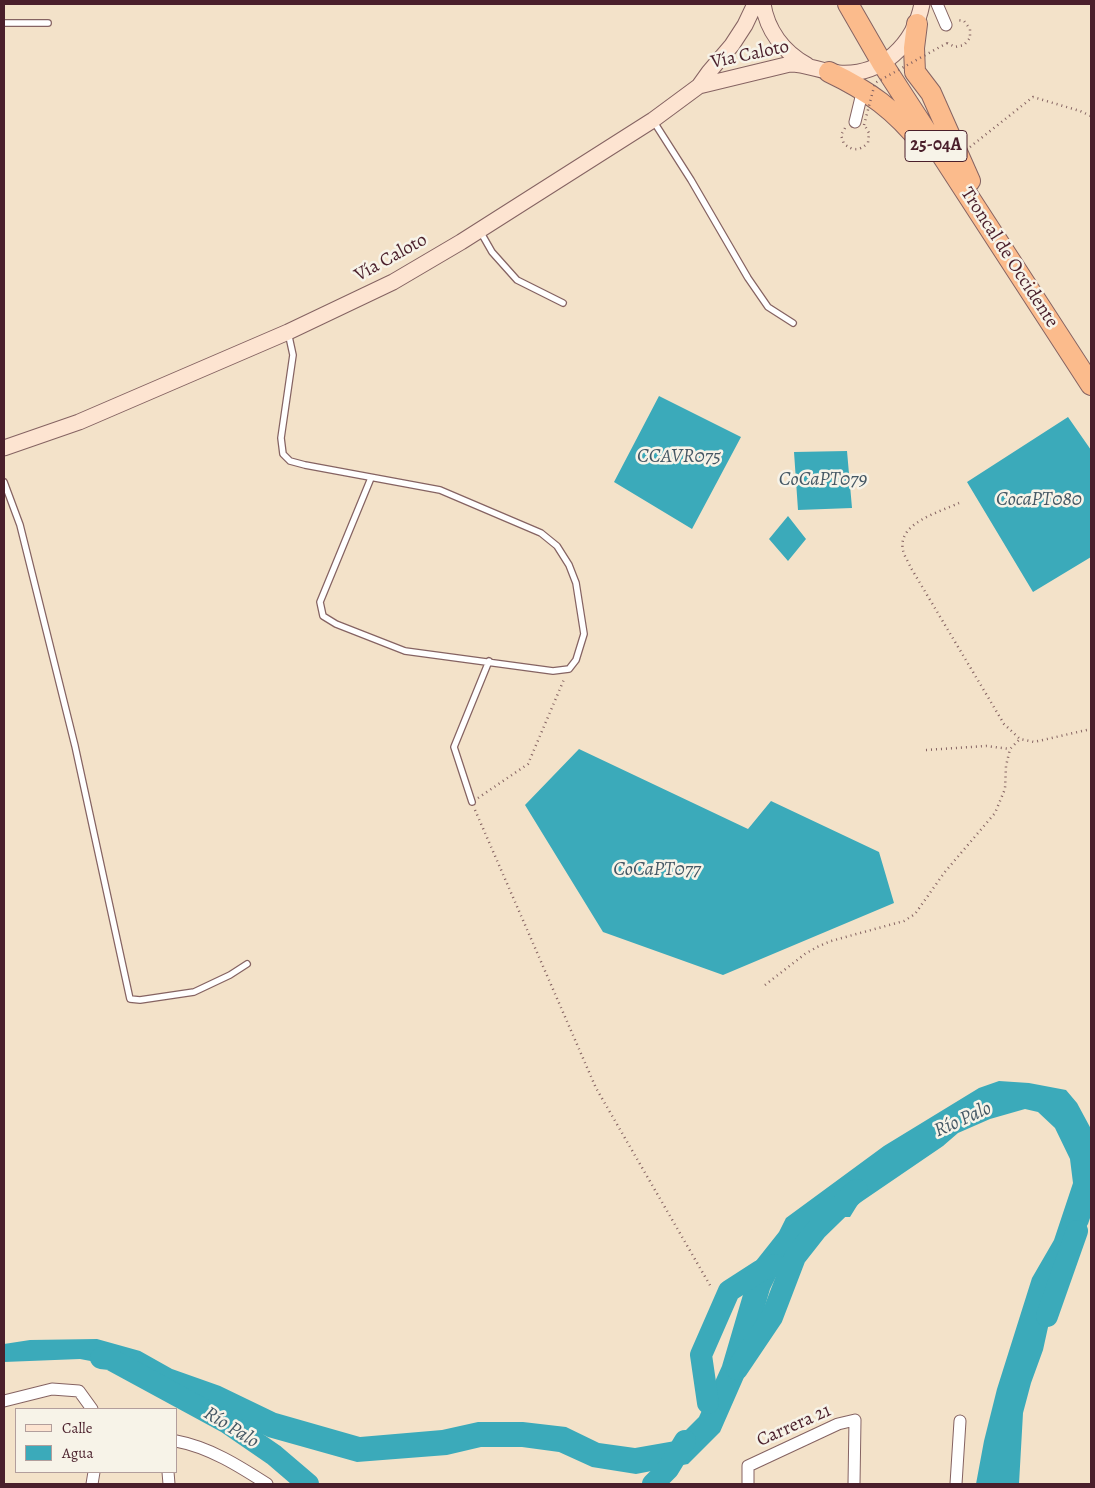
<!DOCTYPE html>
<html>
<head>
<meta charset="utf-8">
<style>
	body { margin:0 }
	#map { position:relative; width:1095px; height:1488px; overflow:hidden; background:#f3e2c9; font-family:Alegreya,serif }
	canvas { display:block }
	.frame { position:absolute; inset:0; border:5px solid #4a1f2b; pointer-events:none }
	.legend { position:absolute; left:15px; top:1408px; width:162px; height:65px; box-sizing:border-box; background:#f7f3e8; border:1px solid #b29e9c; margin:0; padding:6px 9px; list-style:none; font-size:15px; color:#4a1f2b }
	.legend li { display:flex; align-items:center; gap:10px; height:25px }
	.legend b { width:25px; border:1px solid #b29e9c }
</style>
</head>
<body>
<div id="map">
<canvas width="1095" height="1488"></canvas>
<div class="frame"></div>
<ul class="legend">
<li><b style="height:6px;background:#fde4d1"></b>Calle</li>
<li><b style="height:14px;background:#3baaba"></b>Agua</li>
</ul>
</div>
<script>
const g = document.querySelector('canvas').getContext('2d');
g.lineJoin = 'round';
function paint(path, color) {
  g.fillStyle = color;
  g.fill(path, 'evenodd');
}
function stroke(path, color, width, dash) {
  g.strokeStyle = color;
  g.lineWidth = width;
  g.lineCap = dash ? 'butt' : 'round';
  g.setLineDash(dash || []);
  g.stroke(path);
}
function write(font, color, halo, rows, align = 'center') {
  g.font = font + ' Alegreya,serif';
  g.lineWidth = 5;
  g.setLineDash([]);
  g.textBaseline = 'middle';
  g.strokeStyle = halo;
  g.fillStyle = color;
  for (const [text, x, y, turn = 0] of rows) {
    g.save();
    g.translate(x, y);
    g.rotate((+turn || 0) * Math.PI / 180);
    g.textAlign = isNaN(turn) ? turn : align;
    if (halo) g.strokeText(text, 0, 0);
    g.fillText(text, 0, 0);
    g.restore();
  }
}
paint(new Path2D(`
	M659,396L741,437L692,529L614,482Z
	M1068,417L1091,450V557L1033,592L967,482Z
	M847,451L852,508L798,510L794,452Z
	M788,516L806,539L788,561L769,539Z
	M579,749L748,829L771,801L879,852L894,903L723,975L603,932L525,805Z
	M999,1081L1029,1083L1066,1090L1077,1103L1091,1129V1215L1088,1224L1061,1268L1043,1350L1031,1383L1023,1413L1019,1484H976L984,1441L997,1389L1032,1278L1054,1240L1073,1183L1070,1159L1055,1128L1038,1112L1025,1109L990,1119L958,1133L943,1146L858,1204L850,1217H844L843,1206L818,1222L809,1226L797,1244L787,1255L770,1289L745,1375L720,1432L688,1464L636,1474L592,1467L559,1452L522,1447H481L447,1455L357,1462L268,1437L210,1409L193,1398L143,1371L80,1359L4,1362V1344L30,1340L97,1339L140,1351L172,1369L220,1386L276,1413L360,1437L442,1430L478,1422H523L566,1427L599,1443L635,1448L675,1441L699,1417L722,1366L747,1281L756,1261L779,1232L786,1218L884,1146L979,1088Z`), '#3baaba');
stroke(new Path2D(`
	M1047,1316L1077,1231
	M101,1358L110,1359L226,1422L274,1455L308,1484
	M737,1369L772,1317L795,1257L817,1229L857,1190
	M708,1403L701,1355L729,1291L760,1271L775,1265
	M653,1484L668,1469L685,1441`), '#3baaba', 22);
const lane = new Path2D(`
	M4,23H48
	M654,122L691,180L748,278L768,307L793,323
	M480,231L492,252L517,280L563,303
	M288,332L293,355L281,438L283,454L290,461L305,465L440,490L541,533L557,546L569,565L576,583L584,634L576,660L569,669L553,671L405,651L336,624L323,616L320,602L371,478
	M4,482L20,525L75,746L130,999L140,1000L194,992L230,975L247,964
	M472,802L454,747L489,661`);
const street = new Path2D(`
	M937,4L946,25
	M855,122L863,89
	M4,1401L52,1389L79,1391L92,1409
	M176,1441C209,1447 239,1466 267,1484
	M168,1472L169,1484
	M92,1484L94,1472
	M748,1484V1466L838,1424L855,1420L854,1484
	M956,1484L960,1421`);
const secondary = new Path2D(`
	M763,4C767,30 783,52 807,65
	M699,86L790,64C807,64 822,72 839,73C882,76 914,44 922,4
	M4,448L79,422L288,332L393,282L461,242L653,120L699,86L709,72L732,45L745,25L755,4`);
const highway = new Path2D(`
	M848,4L882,63L1091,385
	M917,24L914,48L915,72L931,93L970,181
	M829,72C869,91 895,110 923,145`);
stroke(lane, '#856362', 8);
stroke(street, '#856362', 13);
stroke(secondary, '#856362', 17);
stroke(highway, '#856362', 22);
stroke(new Path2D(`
	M947,43L955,47L964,45L970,38V29L964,21L957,20
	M845,128L841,135L844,144C854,151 859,151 868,143L869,133L865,126
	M970,147L1033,97L1080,111L1091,116
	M959,503C940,512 897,523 903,550C904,556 909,563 911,568L1004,724L1020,739L1034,742L1091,729
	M926,750L986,746L1010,749
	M478,798L528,764L565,677
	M475,810L596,1088L711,1287
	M765,985L805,954L817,947L831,941L904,921L915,914L944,873L995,813L1005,789L1006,766L1010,749L1020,739`), '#856362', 2.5, [1, 4]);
stroke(lane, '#fff', 5.5);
stroke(street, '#fff', 11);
stroke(secondary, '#fde4d1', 15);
stroke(highway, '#fbbb8c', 20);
stroke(new Path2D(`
	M864,125L875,83L947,43`), '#856362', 2.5, [1, 4]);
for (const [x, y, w] of [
	[936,146,62]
]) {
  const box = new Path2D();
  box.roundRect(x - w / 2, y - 15.5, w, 31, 4);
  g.fillStyle = '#f7f3e8';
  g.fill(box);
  stroke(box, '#4a1f2b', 1);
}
write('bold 18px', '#4a1f2b', null, [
	["25-04A",936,146]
]);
write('19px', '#4a1f2b', '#f7f3e8', [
	["Vía Caloto",750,55,-12],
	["Vía Caloto",391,258,-29],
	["Troncal de Occidente",1009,258,57],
	["Carrera 21",794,1426,-24]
]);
write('italic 20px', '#445764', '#f7f3e8', [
	["CCAVR075",679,457],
	["CoCaPT079",823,480],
	["CocaPT080",1039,500],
	["CoCaPT077",657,870],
	["Río Palo",963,1120,-24],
	["Río Palo",231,1428,32]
]);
</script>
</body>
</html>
